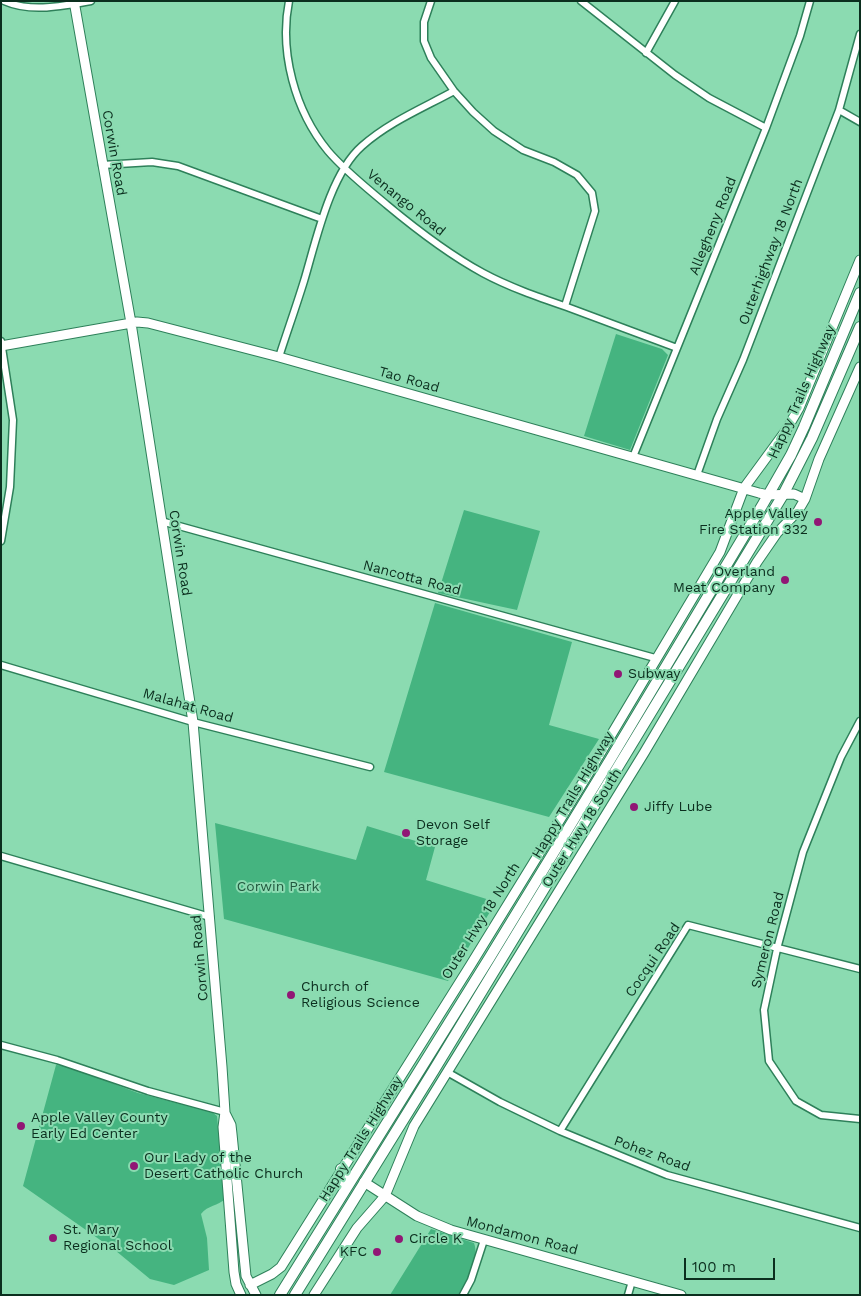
<!DOCTYPE html>
<html>
<head>
<meta charset="utf-8">
<style>
	body { margin:0 }
	#map { position:relative; width:861px; height:1296px; overflow:hidden; background:#8bdbb1; font-family:"Work Sans",sans-serif }
	canvas { display:block }
	.frame { position:absolute; inset:0; border:2px solid #0b2e1e; pointer-events:none }
	.scale { position:absolute; left:684px; top:1258px; width:91px; height:22px; box-sizing:border-box; border:2px solid #0b2e1e; border-top:0; padding-left:6px; font-size:15px; line-height:18px; white-space:nowrap; color:#0b2e1e; -webkit-text-stroke:4px #8bdbb1; paint-order:stroke }
</style>
</head>
<body>
<div id="map">
<canvas width="861" height="1296"></canvas>
<div class="frame"></div>
<div class="scale">100 m</div>
</div>
<script>
const g = document.querySelector('canvas').getContext('2d');
g.lineJoin = 'round';
function paint(path, color) {
  g.fillStyle = color;
  g.fill(path, 'evenodd');
}
function stroke(path, color, width, dash) {
  g.strokeStyle = color;
  g.lineWidth = width;
  g.lineCap = dash ? 'butt' : 'round';
  g.setLineDash(dash || []);
  g.stroke(path);
}
function write(font, color, halo, rows, align = 'center') {
  g.font = font + ' "Work Sans",sans-serif';
  g.lineWidth = 4;
  g.setLineDash([]);
  g.textBaseline = 'middle';
  g.strokeStyle = halo;
  g.fillStyle = color;
  for (const [text, x, y, turn = 0] of rows) {
    g.save();
    g.translate(x, y);
    g.rotate((+turn || 0) * Math.PI / 180);
    g.textAlign = isNaN(turn) ? turn : align;
    if (halo) g.strokeText(text, 0, 0);
    g.fillText(text, 0, 0);
    g.restore();
  }
}
paint(new Path2D(`
	M616,334L662,349L668,355L630,450L584,436Z
	M464,510L540,531L517,610L438,593Z
	M435,603L572,642L549,725L599,739L549,817L384,772Z
	M215,823L356,860L367,826L435,847L426,880L496,902L448,981L224,919Z
	M56,1065L67,1066L138,1093L212,1112L217,1116L225,1199C218,1206 208,1205 201,1214L207,1238L209,1270L174,1285L150,1279L116,1251L23,1186Z
	M431,1229L474,1243C480,1259 467,1280 460,1295H390Z`), '#45b480');
const street = new Path2D(`
	M4,1C31,13 62,6 91,1
	M289,1C279,52 295,111 328,151C345,171 367,188 387,205C417,230 448,254 483,273C509,287 538,297 567,307C604,321 640,334 677,348
	M431,1L424,22V41L431,58L454,91L473,112L494,131L523,150L554,162L577,175L592,193L595,211L565,306
	M581,1L675,75L709,98L766,128
	M646,53L675,1
	M839,110L860,122
	M102,165L152,162L178,166L322,219
	M1,341L13,420L10,487L1,541
	M279,357C287,332 296,307 304,281C316,241 330,174 362,146C389,122 423,108 454,91
	M633,457L766,128L800,36L810,1
	M697,475L717,419L743,360L839,110L860,34
	M161,521L655,658
	M1,665L193,722L370,767
	M860,721L841,757L803,852L777,949L764,1010L769,1061L796,1101L821,1115L860,1119
	M1,856L210,917
	M1,1045L57,1060L148,1091L225,1112
	M447,1072L500,1102L560,1131L667,1175L860,1228
	M560,1131L688,925L860,969
	M463,1295L471,1280L484,1240
	M628,1295L632,1281`);
const secondary = new Path2D(`
	M74,1L131,323L193,722L222,1067L225,1112L223,1127L234,1272L236,1284L241,1295
	M1,346L137,322L148,323L279,357L759,493L768,495L794,494L805,499
	M225,1113L231,1125L232,1134L246,1276L256,1295
	M364,1182L417,1216L451,1230L681,1295
	M250,1285L272,1274L281,1267L470,966L585,779L720,552L744,488L785,432L799,408L860,260
	M314,1295L357,1228L385,1196L414,1126L644,753L757,562L777,533L798,511L805,499L819,459L860,367`);
const primary = new Path2D(`
	M341,1169L344,1177L345,1189
	M280,1295L490,957L610,760L763,504L791,455L804,427L860,293
	M295,1295L434,1070L783,495L812,438L860,327`);
stroke(street, '#2e805a', 9);
stroke(secondary, '#2e805a', 11);
stroke(primary, '#2e805a', 12);
stroke(street, '#fff', 6);
stroke(secondary, '#fff', 9);
stroke(primary, '#fff', 10);
for (const [x, y, r, color] of [
	[818,522,5,"#911775"],
	[785,580,5,"#911775"],
	[618,674,5,"#911775"],
	[634,807,5,"#911775"],
	[406,833,5,"#911775"],
	[291,995,5,"#911775"],
	[21,1126,5,"#911775"],
	[134,1166,5,"#911775"],
	[53,1238,5,"#911775"],
	[399,1239,5,"#911775"],
	[377,1252,5,"#911775"]
]) {
  const dot = new Path2D();
  dot.arc(x, y, r, 0, 2 * Math.PI);
  g.fillStyle = color;
  g.fill(dot);
  stroke(dot, '#8bdbb1', 2);
}
write('14px', '#0b2e1e', '#8bdbb1', [
	["Corwin Road",114,153,80],
	["Venango Road",406,203,39],
	["Allegheny Road",713,226,-68],
	["Outerhighway 18 North",771,252,-69],
	["Tao Road",409,380,16],
	["Happy Trails Highway",802,392,-66],
	["Corwin Road",180,553,81],
	["Nancotta Road",412,578,15],
	["Malahat Road",188,706,16],
	["Happy Trails Highway",573,795,-59],
	["Outer Hwy 18 South",582,828,-58],
	["Outer Hwy 18 North",481,921,-58],
	["Symeron Road",768,940,-76],
	["Corwin Road",200,958,-95],
	["Cocqui Road",653,960,-56],
	["Happy Trails Highway",361,1139,-58],
	["Pohez Road",652,1154,20],
	["Mondamon Road",522,1236,15]
]);
write('14px', '#0b2e1e', '#8bdbb1', [
	["Apple Valley",808,514,"right"],
	["Fire Station 332",808,530,"right"],
	["Overland",775,572,"right"],
	["Meat Company",775,588,"right"],
	["Subway",628,674],
	["Jiffy Lube",644,807],
	["Devon Self",416,825],
	["Storage",416,841],
	["Church of",301,987],
	["Religious Science",301,1003],
	["Apple Valley County",31,1118],
	["Early Ed Center",31,1134],
	["Our Lady of the",144,1158],
	["Desert Catholic Church",144,1174],
	["St. Mary",63,1230],
	["Regional School",63,1246],
	["Circle K",409,1239],
	["KFC",367,1252,"right"]
], 'left');
write('14px', '#23583f', '#8bdbb1', [
	["Corwin Park",278,887]
]);
</script>
</body>
</html>
